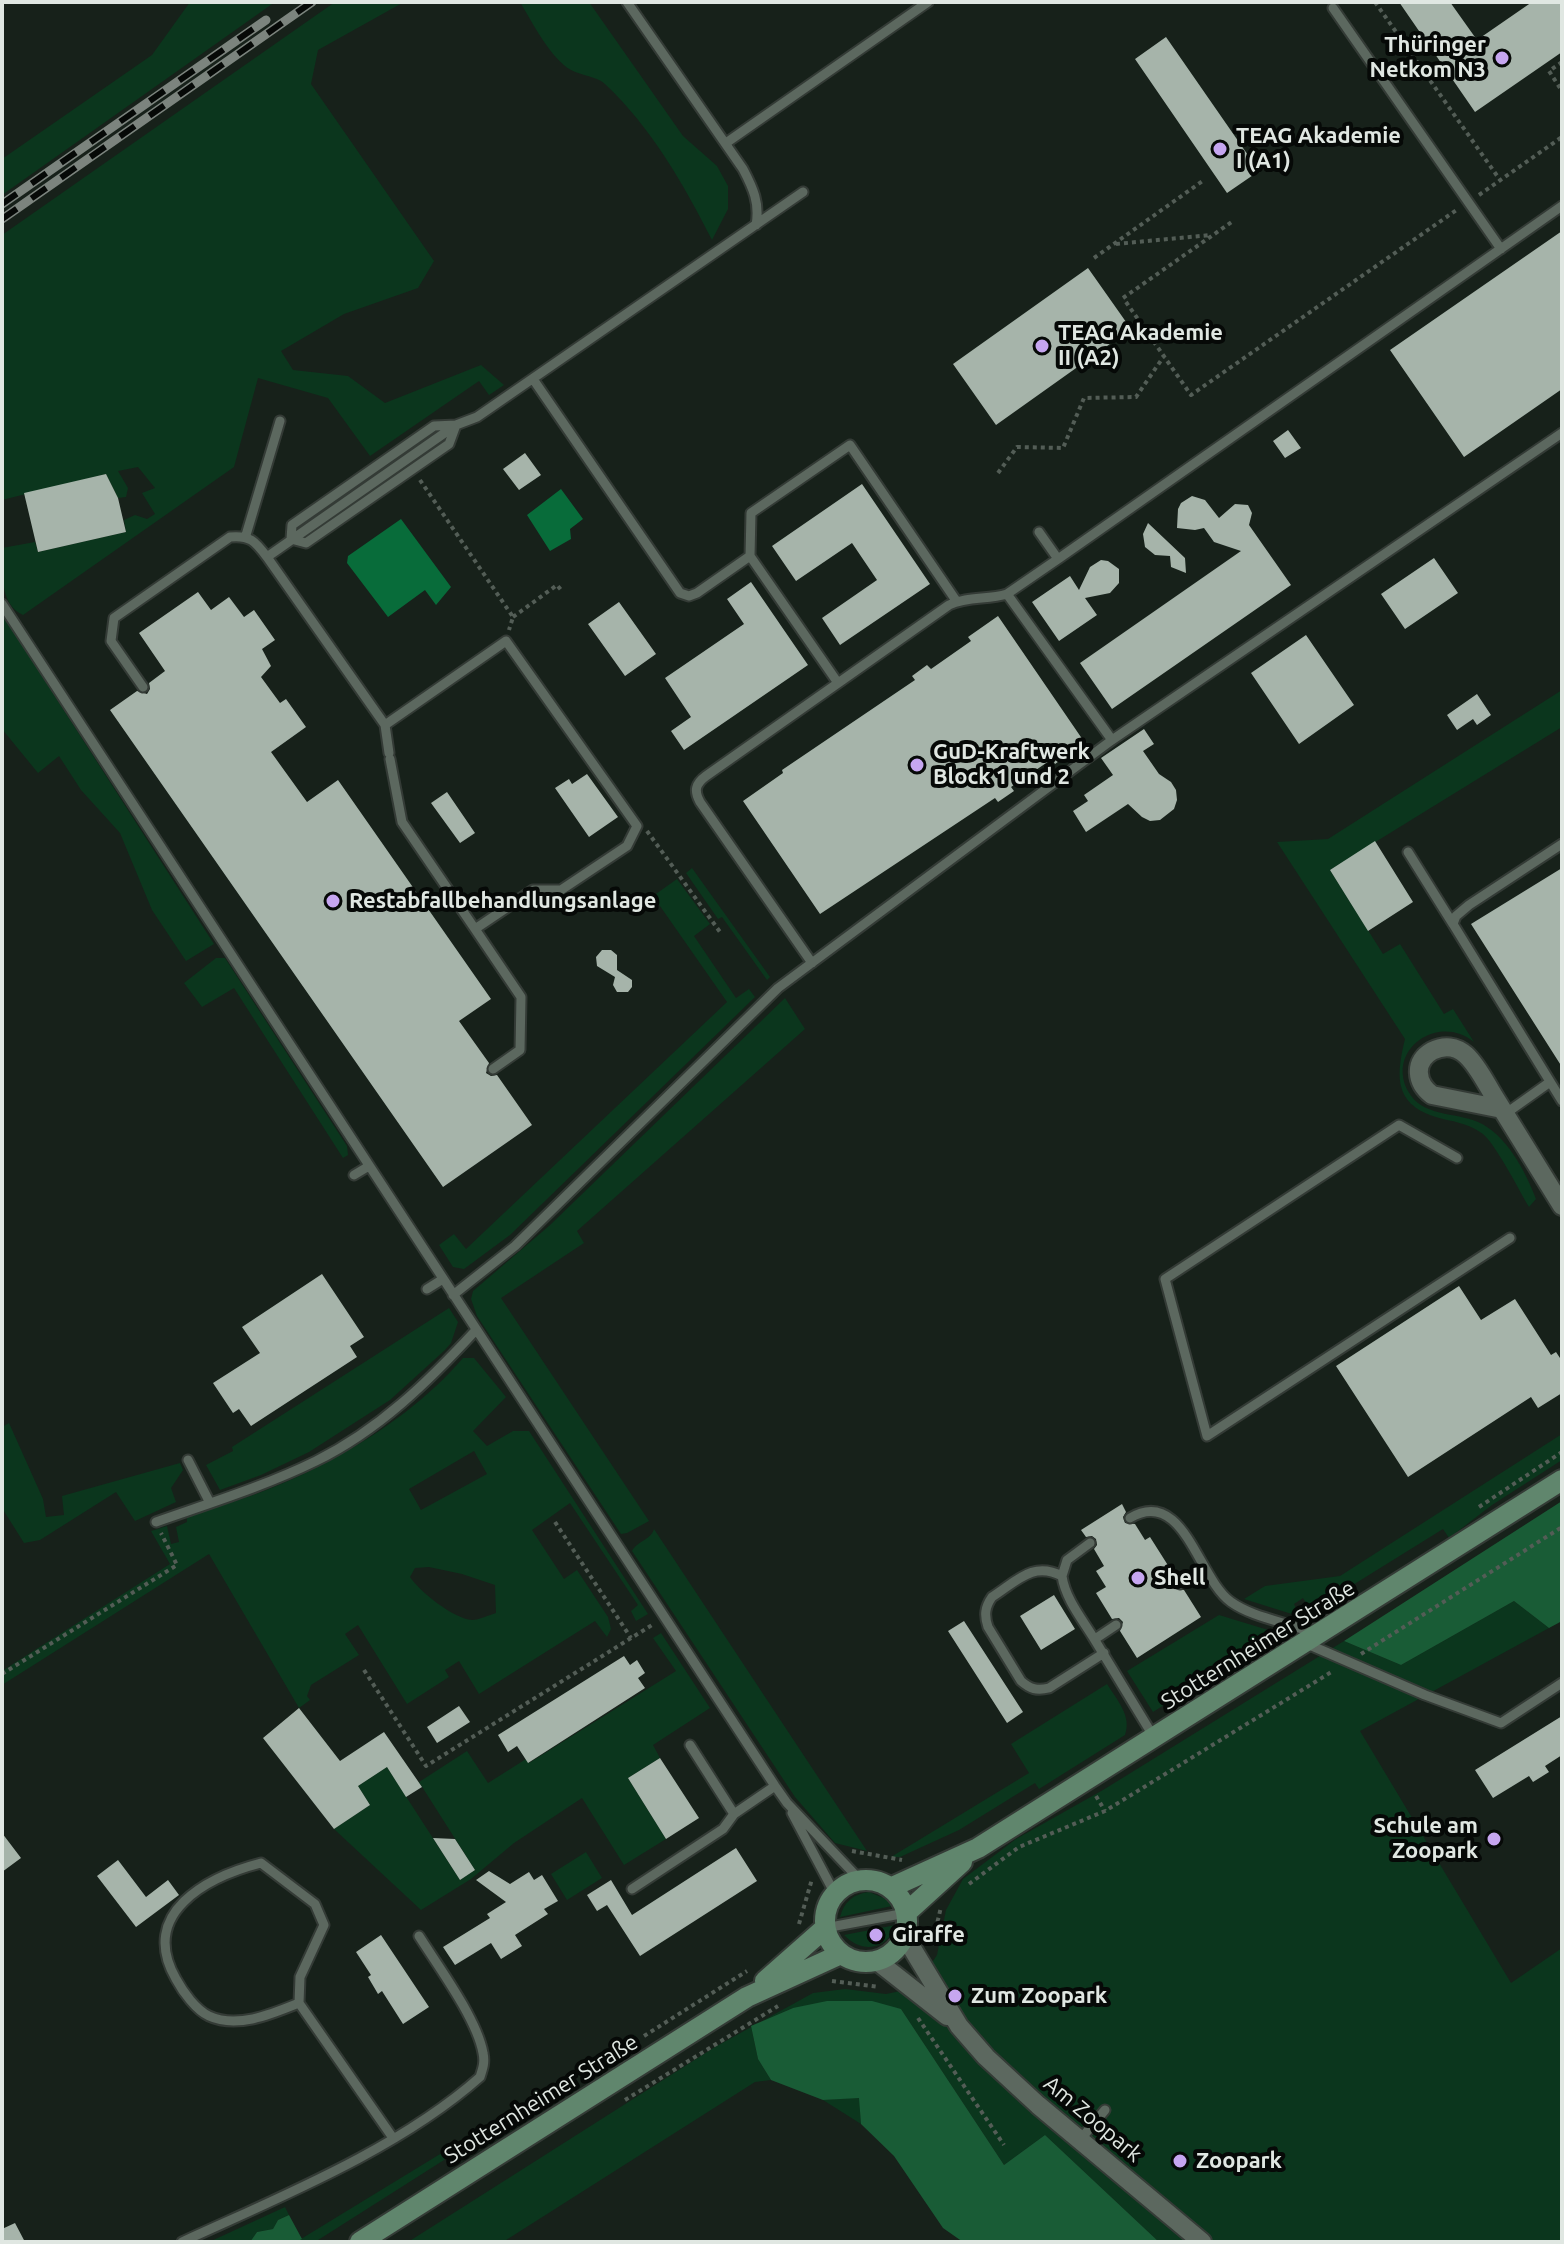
<!DOCTYPE html>
<html>
<head>
<meta charset="utf-8">
<style>
	body { margin:0 }
	#map { position:relative; width:1564px; height:2244px; overflow:hidden; background:#17211a; font-family:Ubuntu,sans-serif }
	canvas { display:block }
	.frame { position:absolute; inset:0; border:4px solid #e0e7e2; pointer-events:none }
</style>
</head>
<body>
<div id="map">
<canvas width="1564" height="2244"></canvas>
<div class="frame"></div>
</div>
<script>
const g = document.querySelector('canvas').getContext('2d');
g.lineJoin = 'round';
function paint(path, color) {
  g.fillStyle = color;
  g.fill(path, 'evenodd');
}
function stroke(path, color, width, dash) {
  g.strokeStyle = color;
  g.lineWidth = width;
  g.lineCap = dash ? 'butt' : 'round';
  g.setLineDash(dash || []);
  g.stroke(path);
}
function write(font, color, halo, rows, align = 'center') {
  g.font = font + ' Ubuntu,sans-serif';
  g.lineWidth = 8;
  g.setLineDash([]);
  g.textBaseline = 'middle';
  g.strokeStyle = halo;
  g.fillStyle = color;
  for (const [text, x, y, turn = 0] of rows) {
    g.save();
    g.translate(x, y);
    g.rotate((+turn || 0) * Math.PI / 180);
    g.textAlign = isNaN(turn) ? turn : align;
    if (halo) g.strokeText(text, 0, 0);
    g.fillText(text, 0, 0);
    g.restore();
  }
}
paint(new Path2D(`
	M190,2H275L2,195V159L152,55Z
	M335,2H404L318,50L311,84L434,261L418,288L344,314L281,351L293,370L348,376L385,403L481,365L504,385L489,395L479,381L370,456L328,398L258,378L234,467L23,615C0,605 2,573 2,548L35,542L38,552L126,532L124,520L135,515L147,519L155,514L142,493L155,488L138,467L118,471L128,488L126,497L118,498L106,474L2,500V235Z
	M520,2H589L683,136L717,166L728,186V209L712,240C684,185 651,127 605,84C596,76 582,76 571,70C551,59 532,22 520,2Z
	M2,614L214,944L186,961L152,910L120,833L81,790L59,756L38,773L2,729Z
	M1562,690V727L1330,870L1383,954L1400,944L1444,1014L1453,1009L1474,1042C1439,1013 1386,1049 1408,1091C1422,1117 1455,1112 1478,1122C1506,1134 1526,1172 1536,1199L1529,1207C1519,1190 1496,1145 1483,1134C1471,1125 1457,1122 1443,1119C1395,1107 1395,1080 1405,1039L1277,842L1328,839Z
	M692,868L770,977L767,980L722,917L718,919L686,873Z
	M677,879L710,924L694,936L736,998L749,989L755,997L510,1235L464,1269L453,1267L439,1245L454,1234L466,1249L727,1002L653,896Z
	M216,958H225L347,1146L348,1155L343,1158L234,988L202,1007L184,983Z
	M785,998L805,1029L577,1231L584,1243L501,1298L649,1521L627,1533L621,1534L477,1316L471,1299L473,1291L549,1226Z
	M449,1308L458,1322L451,1343L445,1350L390,1400L309,1452L261,1475L220,1490L206,1465L233,1451L232,1447Z
	M463,1358H474L506,1397L473,1431L487,1446L513,1431H529L648,1614L636,1621L631,1611L638,1605L570,1503L532,1530L564,1579L577,1570L608,1617L611,1629L607,1637L595,1621L479,1694L459,1661L445,1670L449,1677L407,1704L358,1625L345,1634L359,1655L311,1685L307,1696L310,1700L299,1708L209,1554L2,1685V1671L170,1564L151,1531L167,1526L171,1544L179,1542L176,1527L187,1522V1514C283,1494 398,1434 463,1358ZM474,1451L487,1474L421,1510L409,1489ZM429,1567L462,1574L495,1585L496,1613C489,1615 479,1620 472,1620C454,1619 419,1591 410,1577L415,1568Z
	M9,1423L43,1499L46,1517L64,1515L62,1496L180,1463L183,1470L171,1488L176,1502L135,1521L116,1492L40,1540L24,1543L2,1508V1427Z
	M1562,1434V1460L1492,1505L1449,1538L1443,1529L1311,1611L1303,1598L1294,1604L1298,1613L1295,1615L1244,1599L1265,1586L1340,1576Z
	M654,1529L867,1851L835,1843L795,1797L632,1551C637,1541 651,1540 654,1529Z
	M1514,1601L1549,1628L1360,1731L1511,1983L1562,1948V2242H1159L1045,2135L1004,2165L901,2009L793,2008L751,2026L758,2059L771,2080L755,2082L503,2242H408L715,2047L813,1993L845,1989L886,1994L905,1990L927,1970L937,1955L946,1910L963,1879L1016,1839L1103,1790L1344,1641L1401,1665Z
	M1219,1615L1278,1633L1153,1712L1127,1671Z
	M661,1633L710,1708L653,1745L660,1758L628,1778L666,1839L624,1865L582,1798L514,1843L471,1879L421,1910L334,1829L370,1805L358,1786L387,1767L460,1880L475,1870L419,1782L467,1751L488,1783L526,1759L529,1763L676,1671L653,1638Z
	M1107,1684C1117,1700 1132,1716 1125,1735L1039,1789L1035,1783L959,1830L900,1857H891L1029,1773L1011,1744Z
	M586,1852L602,1878L567,1900L551,1874Z
	M869,1892L886,1899L892,1906L840,1917C844,1902 853,1894 869,1892Z
	M896,1925C887,1950 862,1954 844,1935Z
	M635,2035L636,2038L315,2242H296Z
	M860,2097L861,2124L823,2100Z
	M285,2207L289,2215L278,2220L273,2229L257,2232L250,2242H209Z`), '#0b361d');
paint(new Path2D(`
	M1562,1501V1621L1549,1628L1514,1601L1401,1665L1344,1641Z
	M827,2001H872L901,2009L1004,2165L1045,2135L1159,2242H963L943,2228L894,2156L861,2124L859,2098L823,2100L771,2080L758,2059L751,2026L793,2008Z
	M289,2215L302,2239L296,2242H250L257,2232L273,2229L278,2220Z`), '#195c36');
paint(new Path2D(`
	M561,489L583,519L570,529L571,539L550,551L527,515Z
	M401,519L451,587L436,605L425,590L388,617L347,563L348,556Z`), '#086c3a');
paint(new Path2D(`
	M1399,2H1450L1477,40L1532,2H1562V52L1475,112Z
	M1166,37L1259,171L1227,193L1135,59Z
	M1562,231V389L1464,457L1390,350Z
	M1088,268L1131,329L996,425L953,364Z
	M1288,430L1301,448L1285,458L1273,441Z
	M525,453L541,475L519,490L503,469Z
	M106,474L118,498L126,532L38,552L24,493Z
	M862,484L930,584L840,645L822,618L877,580L852,543L796,581L772,546Z
	M1192,496L1205,500L1219,518L1235,504L1248,505L1252,513L1249,525L1291,585L1112,709L1080,663L1241,551L1214,542L1204,528L1195,530L1177,528L1178,509L1181,503Z
	M1148,523L1185,558L1186,573L1171,567L1170,556L1155,555L1145,547L1143,534Z
	M1434,558L1458,593L1405,629L1381,594Z
	M1101,560L1108,561L1119,569V583L1110,593L1085,598L1097,615L1059,641L1032,602L1070,576L1079,590L1090,567Z
	M751,582L808,665L684,750L671,731L691,717L665,678L744,624L727,599Z
	M198,592L211,610L229,597L244,617L254,610L275,640L262,649L271,666L261,677L280,703L286,699L306,727L271,752L307,802L338,780L491,999L459,1021L489,1063L486,1073L491,1076L497,1075L532,1125L443,1187L110,710L137,691L147,694L150,689L149,683L165,671L139,633Z
	M619,602L656,654L625,676L588,624Z
	M998,616L1085,743L1055,764L1052,759L1011,787L1014,791L998,802L995,798L820,914L743,801L783,773L782,770L915,680L912,676L927,665L931,669L971,641L968,637Z
	M1306,635L1354,705L1299,744L1251,673Z
	M1477,694L1491,715L1477,725L1473,719L1457,730L1447,715Z
	M1144,729L1154,744L1143,751L1159,774L1171,782L1176,790L1177,800L1174,809L1160,820L1150,821L1142,817L1128,804L1086,832L1073,811L1088,801L1084,795L1113,775L1101,758Z
	M587,774L618,817L589,837L555,788L569,779L572,784Z
	M447,792L475,833L460,843L431,803Z
	M1375,841L1413,902L1368,931L1330,870Z
	M1562,868V1067L1471,924Z
	M602,950H611L617,955V970L632,980V987L628,992H617L613,985L615,977L597,966L596,957Z
	M322,1274L364,1337L350,1346L357,1357L251,1426L239,1409L233,1413L213,1383L260,1353L242,1327Z
	M1459,1286L1481,1320L1515,1299L1551,1355L1556,1352L1562,1361V1393L1538,1408L1531,1397L1408,1477L1336,1366Z
	M1122,1504L1126,1512L1123,1517L1125,1523L1135,1524L1145,1540L1150,1537L1176,1578L1173,1584L1174,1589L1184,1590L1201,1617L1137,1658L1120,1631L1123,1622L1119,1618L1112,1619L1096,1593L1106,1587L1096,1571L1104,1566L1094,1549L1097,1545L1096,1539L1092,1536L1086,1537L1081,1530Z
	M1054,1595L1075,1629L1041,1650L1020,1616Z
	M964,1621L1023,1712L1007,1723L948,1631Z
	M624,1656L630,1665L637,1660L645,1673L638,1678L645,1688L528,1763L517,1746L508,1752L498,1735Z
	M459,1706L470,1722L437,1743L427,1727Z
	M299,1708L340,1761L384,1732L422,1787L406,1797L387,1767L358,1786L370,1805L334,1829L263,1738Z
	M1562,1716V1755L1545,1766L1549,1772L1533,1782L1529,1776L1493,1798L1475,1770Z
	M660,1758L699,1818L666,1839L628,1778Z
	M2,1833L21,1858L2,1872Z
	M433,1838L455,1839L475,1870L460,1880Z
	M736,1848L757,1881L640,1956L607,1905L597,1911L587,1895L611,1880L632,1915Z
	M118,1860L146,1897L168,1880L179,1895L136,1927L97,1876Z
	M489,1871L510,1884L529,1872L534,1880L542,1875L558,1901L544,1909L548,1914L515,1935L522,1946L501,1959L491,1943L455,1965L443,1947L490,1918L487,1914L506,1902L476,1880Z
	M381,1935L429,2007L403,2024L382,1991L378,1994L368,1977L371,1975L356,1952Z
	M15,2223L25,2242H2V2229Z`), '#a6b4aa');
const lane = new Path2D(`
	M627,2L743,169C753,188 760,203 756,225
	M1333,8L1501,249
	M726,143L928,2
	M533,379L680,593L689,596L697,593L750,556
	M246,535L280,421
	M291,539L292,525L434,426L456,425
	M291,539L306,543L449,444L456,425
	M1058,559L1562,206
	M1007,594L1058,559L1039,532
	M2,604L775,1786L787,1803L860,1880
	M838,683L750,556L751,513L850,445L957,602
	M143,687L111,641L114,618L230,537C250,535 255,541 267,557
	M385,725L267,557L456,425L477,417L803,192
	M389,753L385,725L506,641L637,826L627,846L561,890H533L475,929L402,822L390,759
	M1562,844L1469,905L1456,916L1453,924L1562,1101
	M1408,852L1453,924
	M475,929L521,997L520,1050L493,1069
	M812,963L700,802C694,791 695,784 706,776L949,605C968,596 987,600 1007,594L1112,740
	M1505,1114L1550,1082
	M1457,1158L1399,1125L1165,1279L1207,1436L1510,1238
	M354,1175L369,1166
	M427,1289L443,1279
	M453,1295L515,1246L778,988L1112,740L1562,433
	M188,1460L210,1503
	M1130,1518C1184,1486 1198,1579 1231,1602C1255,1619 1290,1622 1317,1635
	M156,1522C210,1503 265,1486 316,1461C379,1430 429,1381 476,1330
	M1062,1576L1067,1560L1090,1543
	M1180,1584L1205,1568
	M1095,1639L1116,1625
	M1305,1643L1425,1695L1501,1723L1562,1683
	M1104,1653L1049,1688C1037,1691 1030,1689 1021,1681L988,1627C984,1615 985,1607 992,1597C1017,1581 1033,1561 1062,1576C1065,1598 1082,1619 1093,1637C1114,1671 1134,1705 1155,1739
	M690,1745L734,1814
	M792,1813L835,1894
	M632,1889L723,1829L734,1814L775,1786
	M825,1928L906,1913
	M299,2003C272,2014 237,2029 209,2016C196,2010 183,1992 176,1979C138,1913 207,1877 261,1863L315,1904L324,1925L300,1977L299,2003L393,2138
	M1080,2140L1105,2110
	M182,2242C280,2197 399,2149 480,2077C483,2068 485,2062 483,2053C477,2019 438,1966 419,1936`);
const street = new Path2D(`
	M1502,1109L1432,1095C1416,1083 1413,1062 1432,1051C1444,1045 1456,1046 1466,1055C1479,1067 1487,1086 1497,1101C1519,1136 1540,1171 1562,1206
	M904,1935L959,2026L986,2057L1038,2105L1202,2242
	M877,1961L947,2016`);
const secondary = new Path2D(`
	M825 1921a41 41 0 1 1 82 0a41 41 0 1 1-82 0Z
	M890,1888L978,1848L1562,1480
	M906,1913L962,1862
	M765,1981L825,1928
	M360,2242L747,1997L841,1954`);
stroke(lane, '#343b36', 13);
stroke(street, '#343b36', 22);
stroke(secondary, '#343b36', 24);
stroke(new Path2D(`
	M1375,2L1500,180
	M1562,62L1549,71L1562,91
	M1479,195L1562,137
	M1116,244L1211,235
	M1094,258L1204,180
	M1123,298L1233,221
	M1126,302L1191,395L1458,209
	M998,473L1017,447L1063,448L1084,398L1136,397L1164,356
	M420,480L513,617L509,630
	M513,617L557,585L561,590
	M647,831L720,932
	M1479,1507L1562,1452
	M555,1522L631,1638
	M1361,1654L1562,1527
	M364,1670L426,1766L652,1625
	M2,1674L177,1565L161,1533
	M1096,1796L1105,1811
	M852,1851L902,1860
	M969,1884L1019,1847L1105,1811L1333,1671
	M799,1924L812,1879
	M932,1945L941,1907
	M832,1981L879,1987
	M918,2018L1004,2145
	M644,2036L747,1971
	M625,2100L778,2006`), '#535d56', 4, [4, 4]);
stroke(lane, '#5c685f', 9);
stroke(street, '#5c685f', 18);
stroke(secondary, '#60866d', 20);
const rail = new Path2D(`
	M2,204L266,20
	M2,219L312,2`);
stroke(rail, '#7c847e', 9);
stroke(rail, '#060907', 6, [18]);
for (const [x, y, r, color] of [
	[1502,58,8,"#c6a6f0"],
	[1220,149,8,"#c6a6f0"],
	[1042,346,8,"#c6a6f0"],
	[917,765,8,"#c6a6f0"],
	[333,901,8,"#c6a6f0"],
	[1138,1578,8,"#c6a6f0"],
	[1494,1839,8,"#c6a6f0"],
	[876,1935,8,"#c6a6f0"],
	[955,1996,8,"#c6a6f0"],
	[1180,2161,8,"#c6a6f0"]
]) {
  const dot = new Path2D();
  dot.arc(x, y, r, 0, 2 * Math.PI);
  g.fillStyle = color;
  g.fill(dot);
  stroke(dot, '#060907', 3);
}
write('bold 22px', '#e0e7e2', '#060907', [
	["Thüringer",1486,45,"right"],
	["Netkom N3",1486,70,"right"],
	["TEAG Akademie",1236,136],
	["I (A1)",1236,161],
	["TEAG Akademie",1058,333],
	["II (A2)",1058,358],
	["GuD-Kraftwerk",933,752],
	["Block 1 und 2",933,777],
	["Restabfallbehandlungsanlage",349,901],
	["Shell",1154,1578],
	["Schule am",1478,1826,"right"],
	["Zoopark",1478,1851,"right"],
	["Giraffe",892,1935],
	["Zum Zoopark",971,1996],
	["Zoopark",1196,2161]
], 'left');
write('22px', '#e0e7e2', '#060907', [
	["Stotternheimer Straße",1258,1645,-32],
	["Stotternheimer Straße",541,2099,-32],
	["Am Zoopark",1093,2119,40]
]);
</script>
</body>
</html>
